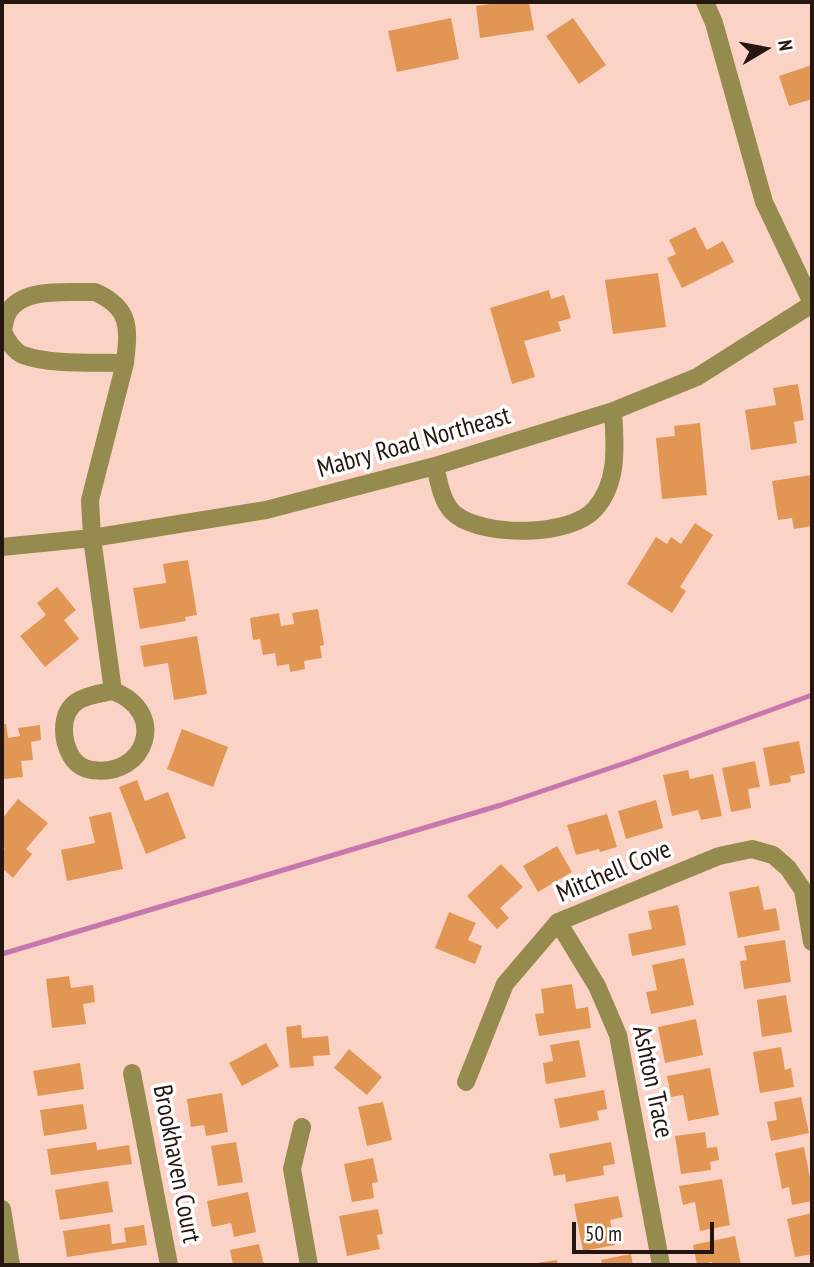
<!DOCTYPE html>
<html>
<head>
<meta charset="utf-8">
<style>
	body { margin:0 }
	#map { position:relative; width:814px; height:1267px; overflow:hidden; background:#fad3c6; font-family:"PT Sans Narrow",sans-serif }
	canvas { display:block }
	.frame { position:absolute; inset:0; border:4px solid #261610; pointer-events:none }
	.north { position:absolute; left:730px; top:14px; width:70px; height:70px; -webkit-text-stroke:5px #fefefe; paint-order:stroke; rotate:80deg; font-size:19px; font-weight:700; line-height:28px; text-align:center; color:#261610 }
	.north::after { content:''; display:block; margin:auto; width:24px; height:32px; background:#261610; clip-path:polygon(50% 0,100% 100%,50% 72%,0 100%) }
	.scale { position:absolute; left:572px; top:1222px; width:142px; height:32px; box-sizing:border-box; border:4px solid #261610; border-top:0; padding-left:9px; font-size:21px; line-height:24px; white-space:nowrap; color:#261610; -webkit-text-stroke:5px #fefefe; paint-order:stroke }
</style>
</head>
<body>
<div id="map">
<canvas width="814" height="1267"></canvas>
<div class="frame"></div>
<div class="north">N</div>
<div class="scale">50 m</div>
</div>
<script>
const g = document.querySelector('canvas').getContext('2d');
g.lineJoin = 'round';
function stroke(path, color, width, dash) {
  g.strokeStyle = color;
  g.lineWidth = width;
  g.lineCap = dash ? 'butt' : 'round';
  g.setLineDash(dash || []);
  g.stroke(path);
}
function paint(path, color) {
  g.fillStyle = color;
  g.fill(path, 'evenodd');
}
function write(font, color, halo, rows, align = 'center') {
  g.font = font + ' "PT Sans Narrow",sans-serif';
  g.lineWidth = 7;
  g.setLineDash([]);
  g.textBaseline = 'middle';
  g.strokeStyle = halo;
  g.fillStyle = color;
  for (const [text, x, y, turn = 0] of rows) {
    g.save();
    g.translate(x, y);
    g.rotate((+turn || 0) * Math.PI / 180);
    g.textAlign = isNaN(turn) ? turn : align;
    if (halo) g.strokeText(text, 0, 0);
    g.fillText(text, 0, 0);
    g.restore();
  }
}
stroke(new Path2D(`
	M2,954L501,805L631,761L812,695`), '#c776ae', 5);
paint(new Path2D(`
	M504,2H529L534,30L480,38L476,6Z
	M451,18L459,59L397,72L388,31Z
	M573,18L606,65L579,84L546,36Z
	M812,65V99L789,106L779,76Z
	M695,227L707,250L723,241L734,262L682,288L667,258L676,254L669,240Z
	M658,273L666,327L613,334L605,280Z
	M549,290L551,299L564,295L571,318L558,322L561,331L524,341L535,377L512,384L490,308Z
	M798,384L804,420L794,422L797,443L751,450L745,410L776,405L773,388Z
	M700,423L707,495L662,499L656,438L675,436L674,426Z
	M812,475V526L794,529L792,518L778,520L772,481Z
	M695,523L713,535L680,587L686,591L672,613L627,584L656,537L667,544L671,537L681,544Z
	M188,560L197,615L185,617L186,621L140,629L133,588L166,583L163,564Z
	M57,587L76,610L64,620L79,639L45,667L20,636L46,615L37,603Z
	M318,609L324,645L320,646L322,658L304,661L305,669L290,672L289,664L277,666L275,653L263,655L260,639L253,640L250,618L279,613L281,626L294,624L292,613Z
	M197,636L207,694L174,700L168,663L144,667L140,646Z
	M2,724H6L8,738L20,736L18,728L40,725L41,740L31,742L33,760L21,761L23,777L4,779Z
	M182,729L228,747L213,787L167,769Z
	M799,741L805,773L790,776L791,782L770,786L763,748Z
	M755,761L760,787L748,789L751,808L731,812L722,768Z
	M688,770L690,779L713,774L722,816L701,820L698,810L672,816L663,775Z
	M137,780L145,801L168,792L186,838L146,854L119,787Z
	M18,799L48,823L26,849L32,854L13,878L2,868V852L5,848L2,846V819Z
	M656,800L663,828L626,839L618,811Z
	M111,812L123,869L67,881L61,850L95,843L89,817Z
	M607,814L617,847L600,852L599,849L576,855L567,825Z
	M557,846L572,872L538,892L523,866Z
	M501,864L523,887L500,908L509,918L497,929L467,896Z
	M759,886L764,910L776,908L780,930L738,938L729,892Z
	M678,905L686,945L632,956L628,934L652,929L648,911Z
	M449,912L476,923L468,940L482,946L475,964L435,948Z
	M785,940L791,982L744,989L740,961L747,960L744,946Z
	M684,958L694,1005L651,1014L646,992L657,990L652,965Z
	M69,976L71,988L93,985L95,1002L83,1004L86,1024L52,1028L46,979Z
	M572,984L576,1009L588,1007L591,1028L539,1036L535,1014L544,1013L541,989Z
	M786,995L792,1032L762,1037L757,1000Z
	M696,1019L703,1055L665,1063L658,1027Z
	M301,1025L302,1038L328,1036L330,1055L313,1056L314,1066L290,1068L286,1027Z
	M579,1040L586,1077L546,1084L543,1063L553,1061L550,1045Z
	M266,1043L279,1066L242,1086L229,1063Z
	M781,1047L785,1070L791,1068L794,1087L760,1093L753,1052Z
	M349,1049L382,1077L367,1095L334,1068Z
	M80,1063L84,1089L38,1096L33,1071Z
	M710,1068L719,1115L688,1121L683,1095L671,1097L667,1076Z
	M604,1090L607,1109L597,1111L599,1120L560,1128L554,1099Z
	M222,1093L228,1132L206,1136L204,1125L191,1127L187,1099Z
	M801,1097L809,1133L771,1141L767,1122L777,1120L774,1102Z
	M383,1102L392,1140L367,1146L358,1107Z
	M83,1104L87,1129L44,1136L40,1110Z
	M705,1132L707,1148L717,1147L719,1160L710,1162L711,1170L681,1174L675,1136Z
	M96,1142L97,1150L129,1145L132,1164L51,1175L47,1149Z
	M236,1142L243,1182L218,1186L211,1146Z
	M611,1142L615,1164L603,1166L604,1175L566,1182L565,1174L554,1176L549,1154Z
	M804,1147L812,1188V1201L792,1205L789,1187L782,1189L775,1153Z
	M373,1158L378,1182L372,1183L374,1198L352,1202L344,1164Z
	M722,1179L730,1225L700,1231L695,1202L683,1205L679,1186Z
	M108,1181L113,1212L60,1220L55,1190Z
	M248,1192L256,1232L234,1237L231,1223L212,1227L207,1201Z
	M618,1196L623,1217L610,1220L615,1245L583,1251L574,1204Z
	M378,1209L383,1234L377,1235L380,1249L347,1256L339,1216Z
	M812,1213V1254L795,1257L787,1219Z
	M110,1224L112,1244L126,1242L124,1228L144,1225L147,1245L67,1257L63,1231Z
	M735,1236L741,1265H712V1262L697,1265L693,1245Z
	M259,1244L264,1265H233L230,1250Z
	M631,1254L633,1265H602L601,1260Z
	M557,1260L558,1265H530V1264Z`), '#e29654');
stroke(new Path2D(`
	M705,2L714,23L764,202L812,303
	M95,292C131,308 129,328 125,363C95,362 50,365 23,355C15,352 5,339 3,330C3,329 5,322 5,320C14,285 68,293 95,292Z
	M435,466C439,482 442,505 456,515C485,537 570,537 595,509C619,482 615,445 613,411
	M2,547L92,538L266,510L435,466L613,411L697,377L812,304
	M113,691L92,538L90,500L125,363
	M113,691C169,712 146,778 92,770C83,769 76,764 71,756C66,747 64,740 64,730C64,698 87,696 113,691Z
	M558,922L597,986L618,1035L661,1265
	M132,1073L169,1265
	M466,1082L505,984L558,922L719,856L752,849L773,855L788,868L803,890L812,942
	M302,1127L292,1169L309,1265
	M2,1209L11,1265`), '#968b4e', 18);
write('26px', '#261610', '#fefefe', [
	["Mabry Road Northeast",414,443,-16],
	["Mitchell Cove",614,872,-23],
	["Ashton Trace",652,1082,78],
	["Brookhaven Court",176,1164,79]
]);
</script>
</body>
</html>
